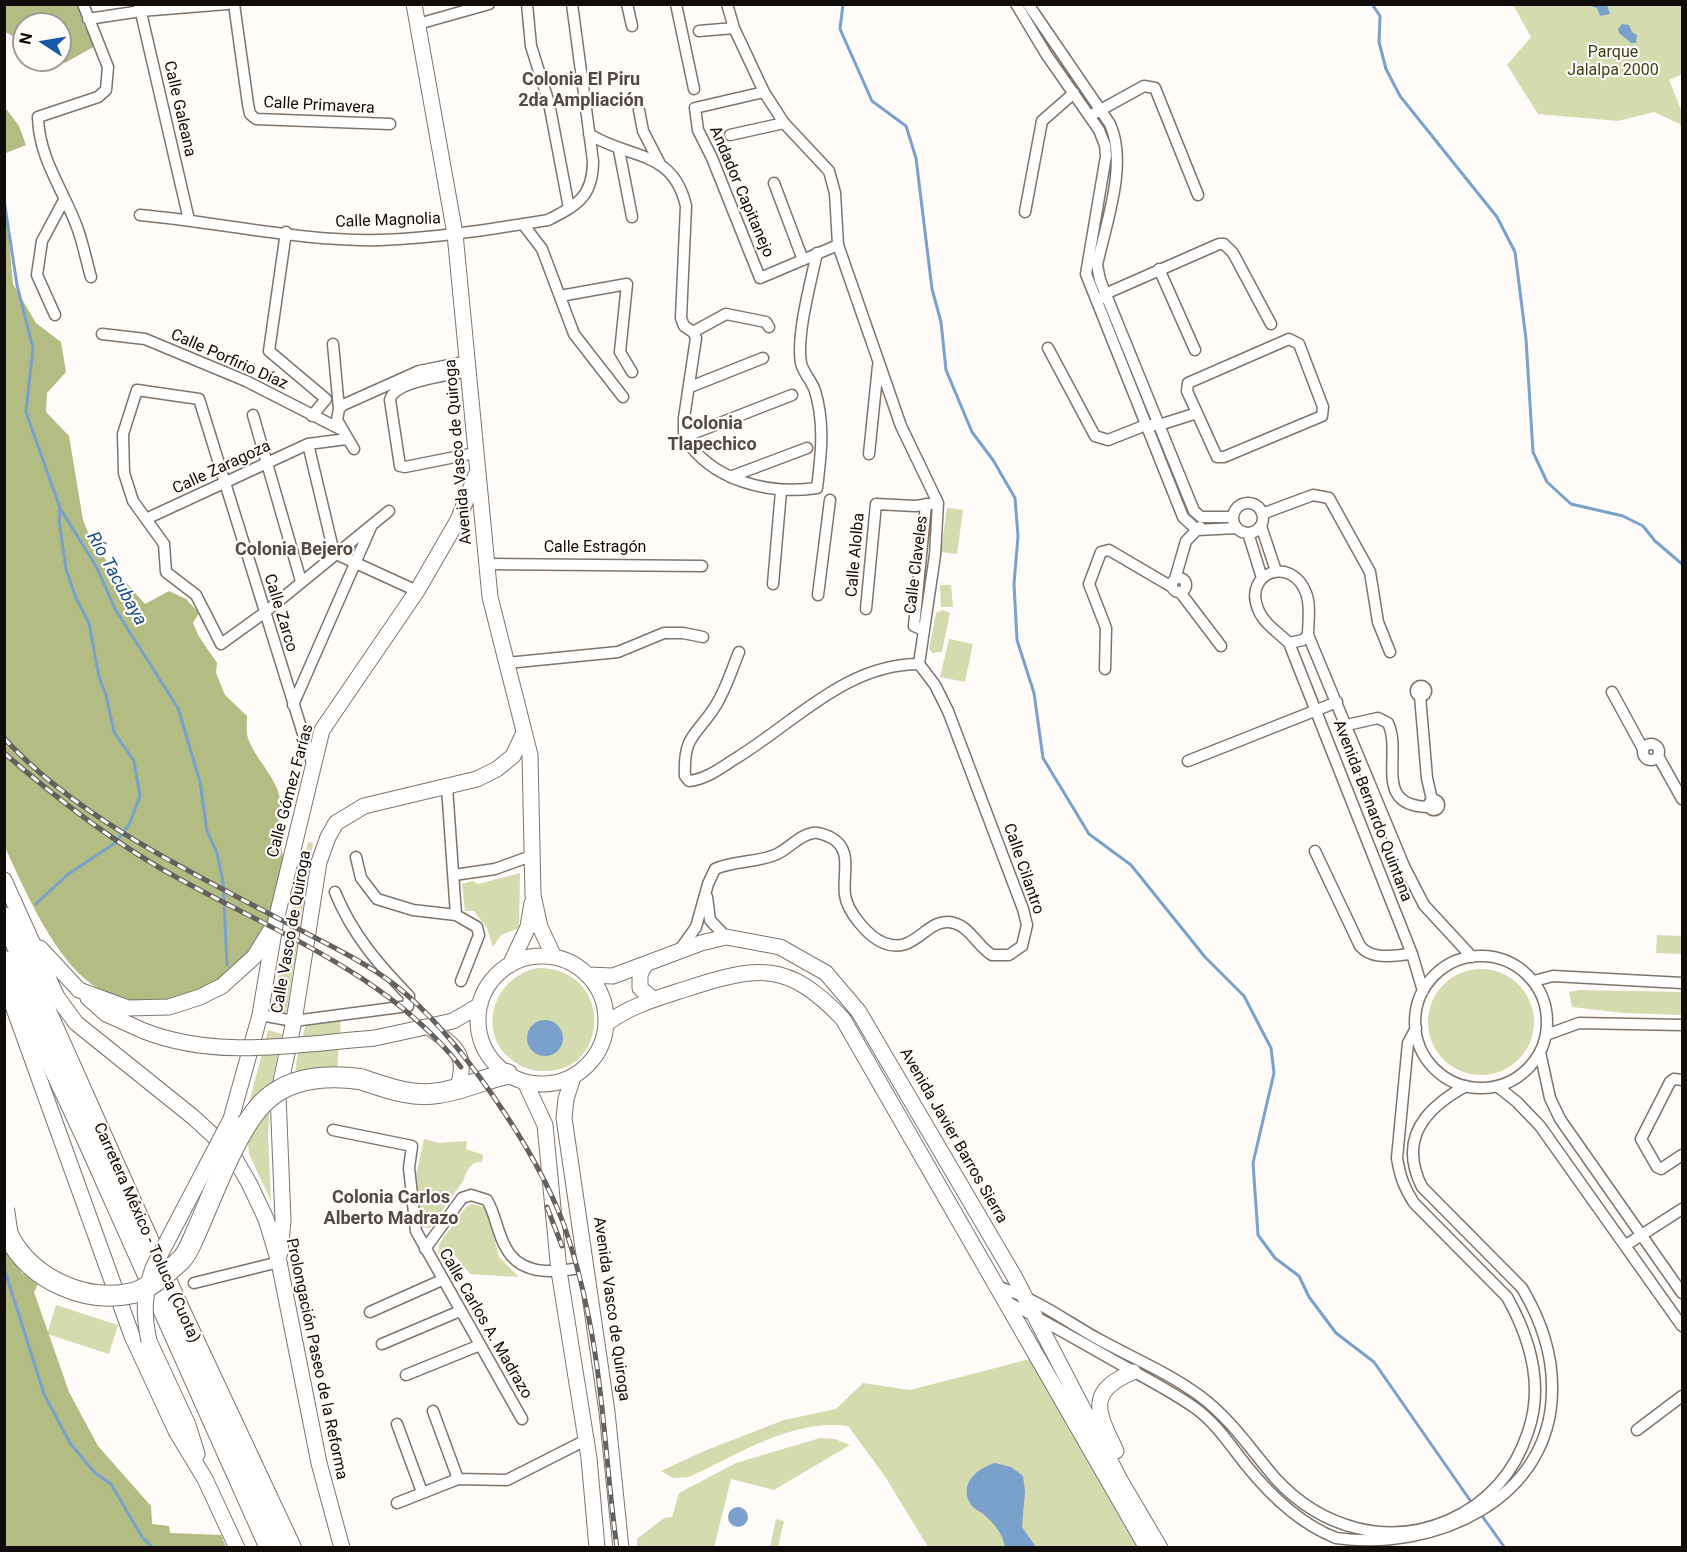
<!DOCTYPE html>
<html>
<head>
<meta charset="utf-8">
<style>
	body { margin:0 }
	#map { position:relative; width:1687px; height:1552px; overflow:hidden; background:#fefbf9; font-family:Roboto,sans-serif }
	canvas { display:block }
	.frame { position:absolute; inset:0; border:6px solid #100c09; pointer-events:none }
	.north { position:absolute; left:12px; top:12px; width:60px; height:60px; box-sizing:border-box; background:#fefbf9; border:2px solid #9f9b99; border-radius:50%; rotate:282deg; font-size:16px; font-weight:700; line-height:24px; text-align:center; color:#100c09 }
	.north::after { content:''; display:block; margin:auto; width:21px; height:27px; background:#1658a8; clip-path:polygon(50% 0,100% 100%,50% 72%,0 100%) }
</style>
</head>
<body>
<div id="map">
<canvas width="1687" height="1552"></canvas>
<div class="frame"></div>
<div class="north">N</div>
</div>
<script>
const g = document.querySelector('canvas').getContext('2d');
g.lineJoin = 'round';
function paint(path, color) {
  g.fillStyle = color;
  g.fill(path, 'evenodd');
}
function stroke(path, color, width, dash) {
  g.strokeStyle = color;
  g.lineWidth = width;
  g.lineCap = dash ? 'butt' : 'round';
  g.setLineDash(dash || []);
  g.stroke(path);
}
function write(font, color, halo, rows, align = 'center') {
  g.font = font + ' Roboto,sans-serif';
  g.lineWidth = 4.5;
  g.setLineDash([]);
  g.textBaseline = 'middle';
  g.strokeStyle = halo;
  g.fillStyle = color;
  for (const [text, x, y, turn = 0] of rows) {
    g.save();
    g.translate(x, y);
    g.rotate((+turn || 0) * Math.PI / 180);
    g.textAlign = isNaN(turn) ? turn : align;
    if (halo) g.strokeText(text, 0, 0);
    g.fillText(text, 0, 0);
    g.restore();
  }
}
paint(new Path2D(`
	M1513,5H1682V74L1669,80L1682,112V130L1680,124L1654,112L1618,121L1538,114L1507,65L1531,37Z
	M947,508L963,510L957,554L941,552Z
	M940,585H951L953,607H941Z
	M943,610L950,613L942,652L932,653L929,649L936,613Z
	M949,639L973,644L965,682L940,677Z
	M308,842L313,843L286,1015L275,1011L272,1006Z
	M520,873L519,928L501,935L493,947L487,928L474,911H465L462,884L473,881L478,884Z
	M1657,935L1682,936V954L1656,953Z
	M538,968C614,968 611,1073 543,1071C529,1071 516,1065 506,1055C477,1024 498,975 538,968Z
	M1428 1022a53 53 0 1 1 106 0a53 53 0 1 1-106 0Z
	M1580,990L1682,992V1015L1623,1013L1572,1007L1569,992Z
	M340,1018C342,1038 336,1055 338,1074L293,1091L297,1058L306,1024Z
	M268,1030L282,1034L271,1086L268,1136L271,1201L249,1154L246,1115Z
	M424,1139L439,1143L467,1141L466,1149L483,1155L482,1162L474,1163L468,1169L463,1181L430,1228L422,1227L416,1175Z
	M472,1204L484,1207L488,1213L499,1257L519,1277L470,1274L449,1248L438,1254L439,1244L466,1207Z
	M56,1305L118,1325L109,1354L47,1334Z
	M1030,1359L1139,1547H928L884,1475L848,1426C792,1419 739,1454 689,1477L673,1478L661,1471L704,1451L784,1420L836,1409L863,1383L910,1390Z
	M820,1438L835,1439L850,1445L774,1490L731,1479L714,1547H637V1539L664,1518L672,1517L679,1493L736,1463Z
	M776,1519L784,1521L778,1547H770Z`), '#d4dbaf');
paint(new Path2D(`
	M4,5H77L84,25L95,46L65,63L60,60V24H24V42L5,32Z
	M4,106L19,126L26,145L6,153L5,198L13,284L36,323L61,342L66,372L47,393L46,412L69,436L83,520L93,545L145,604L169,591L186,599L199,613L193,623L198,635L217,663L216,673L225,695L247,716C247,723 246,732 248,738C254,757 278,780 280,799C282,809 277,820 278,831C278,841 284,852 283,862C278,889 271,925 254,948C217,998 135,1022 85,979C51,950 23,887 5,847Z
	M4,1245L22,1273L38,1284L34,1292L69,1392L98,1446L151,1506L152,1524L169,1526L170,1533L221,1535L226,1547H5Z`), '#b3bc82');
paint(new Path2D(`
	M1591,6L1607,5L1610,14L1600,16L1597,8Z
	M1622,24L1629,25L1632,32L1637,35L1636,43H1631L1619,33L1618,29Z
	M527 1038a18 18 0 1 1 36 0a18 18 0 1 1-36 0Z
	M995,1463L1011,1467L1023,1476L1025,1491L1022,1527L1036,1547H1005C1002,1532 994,1523 982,1513C979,1511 973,1508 971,1505C958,1484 977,1468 995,1463Z
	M728 1517a10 10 0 1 1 20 0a10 10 0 1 1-20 0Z`), '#79a1cc');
stroke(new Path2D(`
	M843,4L840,29L872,101L906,126L916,158L932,289L941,322L946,370L972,432L993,460L1015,498L1018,536L1014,584L1017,640L1034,693L1043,758L1089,834L1131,865L1205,957L1244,996L1271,1048L1274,1073L1253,1163L1258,1235L1275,1258L1299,1276L1309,1297L1336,1333L1374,1362L1472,1503
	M1372,4L1380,16L1379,42L1386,69L1400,96L1497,217L1515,252L1526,339L1533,452L1547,482L1571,504L1623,516L1643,526L1655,541L1682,564
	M4,200L17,285L33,348L26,412L60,508L97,568L115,609L178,708L200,782L207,831L217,853L223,882L227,965
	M36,904L67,875L115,843L129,825L140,796L134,761L114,732L106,695L99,677L89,623L76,598L66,569L59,520L60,509
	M4,1268L44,1394L70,1443L95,1473L111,1484L142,1537L153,1548
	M1480,1513L1505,1548`), '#79a1cc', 3);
const street = new Path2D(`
	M83,4L108,67L106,90L98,97L38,117C39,159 63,189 77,227C83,243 86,260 91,277
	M139,4L189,220
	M234,4L248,104L250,114L256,119L390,124
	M527,4L531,46L549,103L569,208
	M627,4L632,26
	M676,4L694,89
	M727,4L734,28L764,92L784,123L829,171L835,193L838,245L901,426L938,503L935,555L919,664
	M1016,4L1046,54L1099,130L1105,145L1106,156L1086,274L1183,517L1197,530L1237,528
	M1028,4L1110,124C1128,164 1106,223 1097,265L1100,280L1194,511L1201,517H1233
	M88,19L141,11L227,4
	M418,24L489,4
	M699,31L734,28
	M764,92L695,108L698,130L712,158L760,278L838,245
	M639,110L643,131L659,162
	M1095,113L1144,86L1155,88L1198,195
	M589,134C630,160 673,149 686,206L681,318L684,326L693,332
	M730,135L784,123
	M619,150L632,217
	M774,183L803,260
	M1025,212L1042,121L1074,93
	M140,215C218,222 303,242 380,240C437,238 492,229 548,220C578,205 593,196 593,161L572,4
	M523,224L542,249L574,334L623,397
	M286,232L269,351L326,399L312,416
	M1159,269L1195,350
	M560,296L627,284L620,352L632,372
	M1102,298L1105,294L1219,244H1224L1233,253L1271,324
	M55,315L37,275L42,241L64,200
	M693,332L726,314L766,322L769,327
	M102,334L145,339L246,381L340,429
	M1289,339L1299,344L1323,407L1322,416L1224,457H1217L1187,391L1188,383Z
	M333,344L339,409
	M1048,348L1095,436L1108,440L1146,425H1159L1197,413
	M470,371C453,374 393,381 390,400L400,466L405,467L475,453
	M690,387L763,358
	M253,415L301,581
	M684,437C712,481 768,495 817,488C821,456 825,423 815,391C812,381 803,373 801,363C796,336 811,281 817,253
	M684,437L792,395
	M684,437V418L696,338L693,332
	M308,444L334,553L417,591
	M354,449L337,420L339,409L343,405L419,371L469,361
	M869,454L878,366
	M730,477L807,448
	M1233 518a15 15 0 1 1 30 0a15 15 0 1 1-30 0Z
	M1262,514L1313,495L1329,498L1370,572L1378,622L1390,652
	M148,518L308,444L347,439
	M1261,526L1276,571
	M1248,533L1262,578
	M488,564L702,566
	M1172 585a7 7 0 1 1 14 0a7 7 0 1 1-14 0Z
	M1175,579L1186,541L1200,527
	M773,584L781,491
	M1180,592L1221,646
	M818,595L830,500
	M866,609L876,504L915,506L938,503
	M924,630L914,626L926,504
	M1308,635L1303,640L1289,643C1279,633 1263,623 1258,609C1243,572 1292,555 1306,593C1311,605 1308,623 1308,635L1404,866L1424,905L1472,957
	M1289,643L1412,954L1423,991
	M739,652C732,669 726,689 716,705C697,736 683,734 685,776L689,781C708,779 723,766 738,757C796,721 847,664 919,664
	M507,663L618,652L664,633H683L703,637
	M1105,669L1106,628L1089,584L1101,552L1109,550L1172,587
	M1416 691a5 5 0 1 1 10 0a5 5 0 1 1-10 0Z
	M1612,692L1643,749
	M1420,696L1427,778L1432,800
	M293,705L371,527
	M1347,725L1378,718L1388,723C1403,755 1371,807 1430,807
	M1643 752a8 8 0 1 1 16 0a8 8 0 1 1-16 0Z
	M1658,756L1682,799
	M1188,761L1337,702
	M313,766L199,399L137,390L123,434L124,473L133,501L164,544L166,572L196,595L221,644L264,613L389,511
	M447,787L456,915
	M1429 805a5 5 0 1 1 10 0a5 5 0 1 1-10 0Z
	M1315,851L1360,946C1373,961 1394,955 1412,954
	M356,857L361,878L377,899L413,910L456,915L477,927L479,935L461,981
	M454,875L495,869L531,856
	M707,897L710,920L726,937
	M679,951L696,927L708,884L715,869C735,860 758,863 777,854C790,848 799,835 813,833C818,832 825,835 830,837C854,849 842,874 845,895C847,911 868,937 884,943C916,956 927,915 954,923C970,927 978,947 992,955H1009L1022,946L1027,925L1023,909L948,711L935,685L919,664
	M1415 1022a66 66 0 1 1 132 0a66 66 0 1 1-132 0Z
	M1534,981L1553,976L1682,983
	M260,1015L294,1021L408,1006L409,996C378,964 352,934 335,892
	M1546,1035L1579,1023L1682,1025
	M1540,1052L1550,1098L1560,1119L1682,1293
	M1682,1080L1674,1079L1670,1082L1641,1139L1657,1167L1661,1169L1682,1155
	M1497,1086L1517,1102L1540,1126L1682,1326
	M333,1130L412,1146L409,1168L416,1231L522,1419
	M1626,1245L1682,1209
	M425,1249L462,1198L471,1195L487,1200C496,1215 497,1233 506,1248C522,1278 559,1272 586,1267
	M194,1283L279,1262
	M996,1286C1040,1300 1062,1319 1100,1340C1133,1358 1169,1373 1200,1396C1231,1419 1251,1450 1276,1479C1321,1528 1388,1547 1449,1520C1488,1503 1515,1472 1528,1432C1544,1386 1530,1338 1507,1297L1414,1203C1404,1188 1400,1176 1397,1158L1408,1043L1416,1028
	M1005,1301C1044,1320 1082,1343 1120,1364C1145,1378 1171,1391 1195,1408C1216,1423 1230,1445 1246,1465C1270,1495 1300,1524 1336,1538C1436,1552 1551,1499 1552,1391C1553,1354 1541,1320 1522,1288L1422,1187C1398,1139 1425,1108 1466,1086
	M370,1312L442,1280
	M382,1344L460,1311
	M406,1375L480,1345
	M433,1411L458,1479
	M397,1424L422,1492
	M1637,1430L1682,1396
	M397,1503L458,1479L507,1480L586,1440`);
const secondary = new Path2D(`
	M414,4L455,234L490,597L530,755L533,895L540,927L554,957
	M4,880L57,997L76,1023L193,1117L231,1152L249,1183L266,1219L279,1262L319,1463L342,1548
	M40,948L79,990L128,1008L169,1007L200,997L222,986L254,957L272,928
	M478 1020a64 64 0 1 1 128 0a64 64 0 1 1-128 0Z
	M510,965L528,927L532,903
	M645,965L640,974V988L653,999
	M587,975L613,976L701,943L726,937L780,947L826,973L859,1012L1014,1276L1120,1480L1160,1548
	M4,981L132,1336L176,1431L205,1479L237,1548
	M88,998L106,1014L144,1031
	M606,1024C629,1006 658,998 686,989C758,966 787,960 843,1019L1147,1548
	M430,1028C456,1047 469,1055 457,1089
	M375,1038L453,1021L480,1005
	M573,1077L566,1099L564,1118L607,1412L621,1548
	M525,1082L545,1125L559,1271L589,1458L597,1548
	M231,1119L260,1015L276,920L322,730L417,591L458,520L476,475
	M280,1253L283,1220L278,1095L294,1021L319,862L328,837L336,823L364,806L477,779L497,769L513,756L523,735
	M149,1341L188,1425L197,1454
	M1116,1451C1098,1413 1085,1392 1133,1372`);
const highway = new Path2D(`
	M4,917L175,1300L291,1548
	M4,961L88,1141L270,1548
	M360,1079C385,1087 412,1098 438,1093C461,1090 484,1079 507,1074`);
stroke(street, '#7f746c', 13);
stroke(secondary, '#7f746c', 17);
stroke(highway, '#7f746c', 22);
stroke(street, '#fff', 10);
stroke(secondary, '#fff', 15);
stroke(highway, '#fff', 20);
const rail = new Path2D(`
	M4,738C78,819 196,875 291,925C326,944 364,961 395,985C458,1034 536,1150 564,1225C574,1254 582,1284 588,1314C604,1391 606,1470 617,1548
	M4,753C60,801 119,847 185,882C284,936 389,976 461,1067
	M547,1207L562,1246`);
stroke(rail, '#63605d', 5);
stroke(rail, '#fefbf9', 3, [9]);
const secondaryBridge = new Path2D(`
	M144,1031C218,1060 298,1044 375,1038
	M149,1341C143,1313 144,1294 153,1268L231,1119`);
const highwayBridge = new Path2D(`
	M4,1210C6,1219 6,1230 9,1237C32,1280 86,1304 133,1293C151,1288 168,1272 181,1260C189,1252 193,1238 198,1228C214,1192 238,1125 266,1100C291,1077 328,1075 360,1079`);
stroke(secondaryBridge, '#7f746c', 17, []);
stroke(highwayBridge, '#7f746c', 22, []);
stroke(secondaryBridge, '#fff', 15);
stroke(highwayBridge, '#fff', 20);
write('16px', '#3c4115', '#fefbf9', [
	["Parque",1613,53],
	["Jalalpa 2000",1613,71]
]);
write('16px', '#100c09', '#fefbf9', [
	["Calle Primavera",319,106,3],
	["Calle Galeana",179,109,77],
	["Andador Capitanejo",741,192,67],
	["Calle Magnolia",388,221,-2],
	["Calle Porfirio Díaz",229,360,24],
	["Avenida Vasco de Quiroga",459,452,-95],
	["Calle Zaragoza",222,468,-25],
	["Calle Estragón",595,548],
	["Calle Alolba",856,555,-85],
	["Calle Claveles",917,565,-83],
	["Calle Zarco",280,613,73],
	["Calle Gómez Farías",291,791,-75],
	["Avenida Bernardo Quintana",1372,811,69],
	["Calle Cilantro",1023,869,71],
	["Calle Vasco de Quiroga",292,932,-80],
	["Avenida Javier Barros Sierra",953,1136,60],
	["Carretera México - Toluca (Cuota)",146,1233,66],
	["Avenida Vasco de Quiroga",611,1309,82],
	["Calle Carlos A. Madrazo",485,1324,60],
	["Prolongación Paseo de la Reforma",316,1359,78]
]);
write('bold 18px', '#534942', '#fefbf9', [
	["Colonia El Piru",581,80],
	["2da Ampliación",581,101],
	["Colonia",712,424],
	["Tlapechico",712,445],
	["Colonia Bejero",294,550],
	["Colonia Carlos",391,1198],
	["Alberto Madrazo",391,1219]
]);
write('italic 18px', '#175087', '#fefbf9', [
	["Río Tacubaya",116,579,61]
]);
</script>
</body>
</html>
